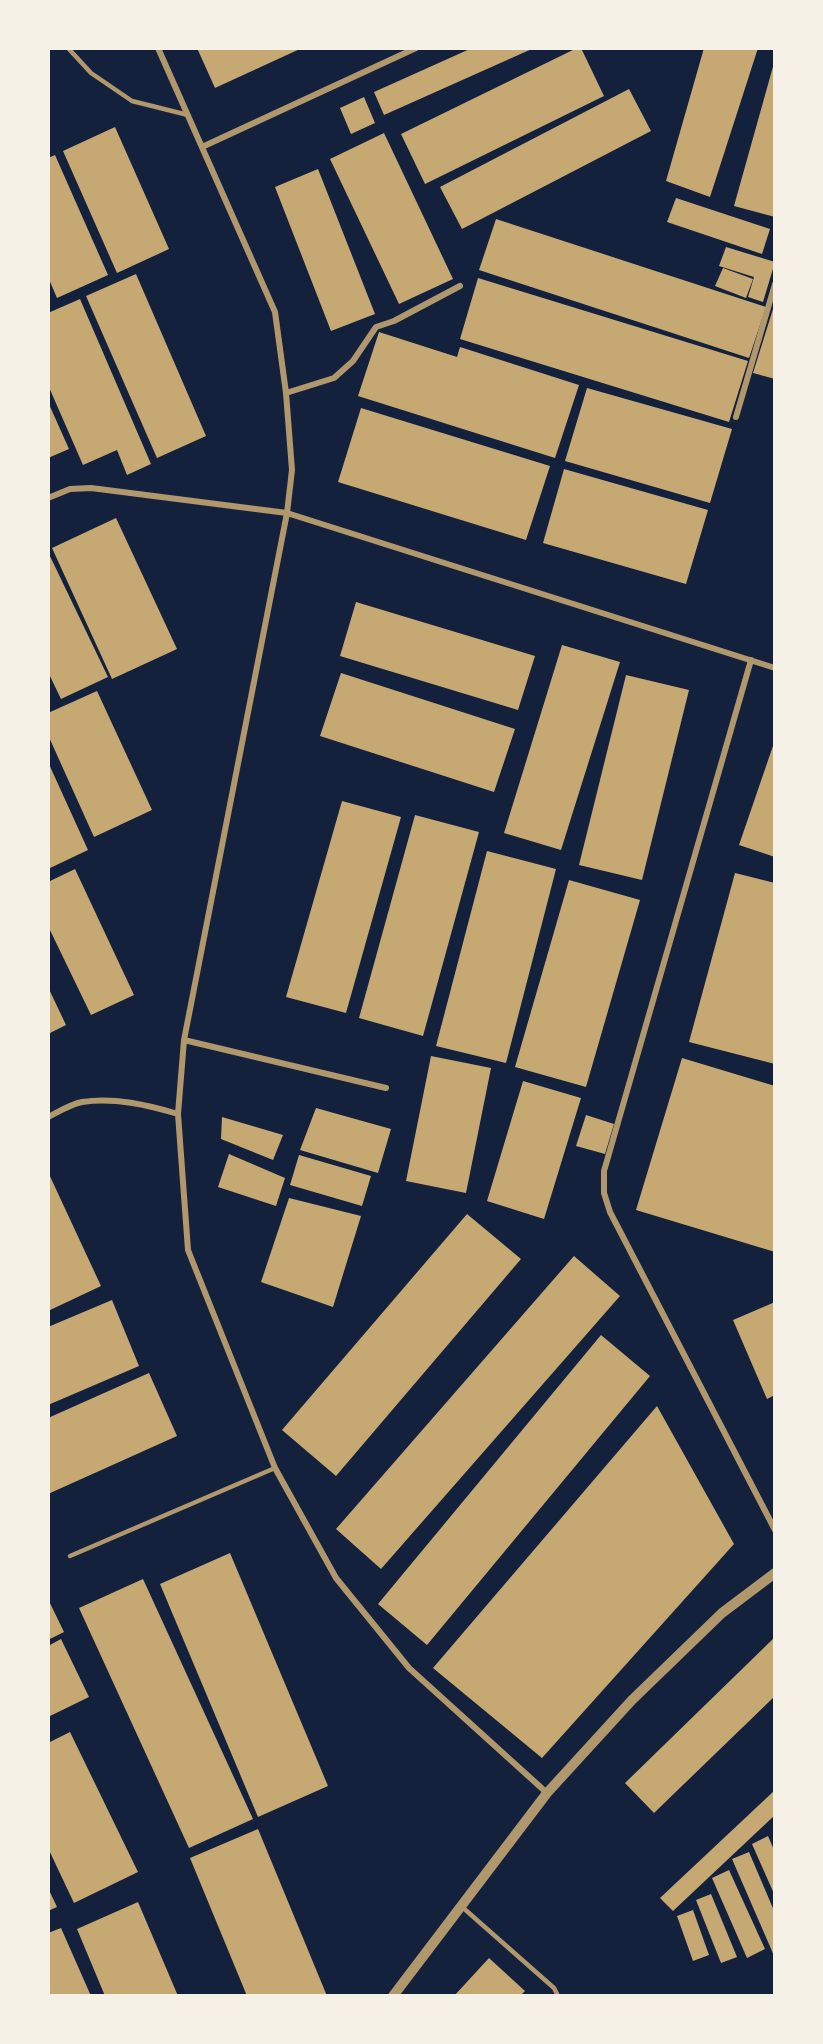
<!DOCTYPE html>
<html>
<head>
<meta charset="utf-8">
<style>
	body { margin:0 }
	#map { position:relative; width:823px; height:2044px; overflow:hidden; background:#14213d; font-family:"IBM Plex Serif",serif }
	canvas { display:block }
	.frame { position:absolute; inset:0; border:50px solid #f6f1e7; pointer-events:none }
</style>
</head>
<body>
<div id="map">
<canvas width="823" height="2044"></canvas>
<div class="frame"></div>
</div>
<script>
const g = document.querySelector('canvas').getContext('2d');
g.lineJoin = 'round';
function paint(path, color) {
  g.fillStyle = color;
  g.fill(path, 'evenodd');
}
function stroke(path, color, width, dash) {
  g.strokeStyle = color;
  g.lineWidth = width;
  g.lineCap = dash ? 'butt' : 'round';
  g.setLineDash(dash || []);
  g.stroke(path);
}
paint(new Path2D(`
	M197,48H302L215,88Z
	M472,48H534L384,115L374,92Z
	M577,48H581L604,96L425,184L401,134Z
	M704,48H758L710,197L666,181Z
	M774,63H775V217L734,206Z
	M629,89L651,131L462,229L440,187Z
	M364,97L375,123L351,134L340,108Z
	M115,127L169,249L117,273L63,151Z
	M384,133L453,279L399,304L330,159Z
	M55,155L108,275L57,298L48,277V158Z
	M318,169L375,314L331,331L275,187Z
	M676,198L770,229L762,254L667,222Z
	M496,219L766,307L749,358L479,270Z
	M726,247L775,262L763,302L748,297L754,277L719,266Z
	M723,268L753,279L746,298L715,286Z
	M136,274L206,436L157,458L86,296Z
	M478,278L748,361L729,422L460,339Z
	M80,299L151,464L127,475L117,450L83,465L48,385V313Z
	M773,309H775V379L753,373Z
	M379,332L457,357L460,347L579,385L555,458L358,396Z
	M587,388L732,429L710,503L565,461Z
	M48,402L69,449L48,458Z
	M361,408L550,466L526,540L338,482Z
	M564,469L708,510L686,584L543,543Z
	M116,518L177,649L112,679L52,548Z
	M48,552L108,677L61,699L48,672Z
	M356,602L535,656L518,710L340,656Z
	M562,645L620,662L561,850L504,833Z
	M341,673L515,729L494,792L320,736Z
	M626,675L689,690L642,880L579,865Z
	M97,691L152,810L94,837L48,735V713Z
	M775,740V857L739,845Z
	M48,762L88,850L48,869Z
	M342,801L401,817L346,1013L286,997Z
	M415,815L479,832L423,1036L359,1018Z
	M487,851L556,869L506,1063L436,1046Z
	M75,869L134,995L91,1015L48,926V882Z
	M735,873L775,883V1064L689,1042Z
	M569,880L640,900L586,1087L515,1067Z
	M48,987L66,1025L48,1034Z
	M431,1056L491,1068L466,1193L406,1181Z
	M682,1058L775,1086V1252L636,1210Z
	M523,1081L581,1098L544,1219L487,1201Z
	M316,1108L391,1129L378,1173L300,1150Z
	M586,1115L614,1124L605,1154L576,1146Z
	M222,1117L283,1135L273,1160L221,1139Z
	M229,1154L285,1178L276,1206L218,1187Z
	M299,1155L371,1176L362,1206L290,1185Z
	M48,1172L101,1286L48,1311Z
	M289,1198L361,1216L333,1307L261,1282Z
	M467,1214L521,1259L336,1476L282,1430Z
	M574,1256L620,1296L381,1569L336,1529Z
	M112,1300L139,1366L48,1405V1327Z
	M775,1302V1395L767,1399L733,1320Z
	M601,1335L650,1376L427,1645L378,1604Z
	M149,1373L177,1436L48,1494V1418Z
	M657,1406L734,1544L542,1758L433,1668Z
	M230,1553L328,1786L258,1817L160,1584Z
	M143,1579L253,1819L189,1848L79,1608Z
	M48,1599L64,1632L48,1640Z
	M775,1637V1696L654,1813L625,1783Z
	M61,1639L89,1697L48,1717V1646Z
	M70,1732L138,1872L74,1903L48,1848V1743Z
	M775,1790V1815L673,1911L660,1898Z
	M258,1829L327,1996H247L190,1858Z
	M768,1836L775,1852V1896L752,1844Z
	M749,1852L775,1913V1958L732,1859Z
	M729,1870L765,1949L747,1958L712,1878Z
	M48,1888L57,1907L48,1911Z
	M711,1894L737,1957L721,1963L696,1900Z
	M138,1902L178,1996H105L77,1929Z
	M693,1910L709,1955L693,1961L677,1916Z
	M61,1928L91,1996H48V1933Z
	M489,1958L525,1991L520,1996H454Z`), '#c6a872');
stroke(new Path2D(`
	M68,48L91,73L132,101L188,115
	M70,1556L275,1468
	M461,1906L554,1988L558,1996`), '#b1986c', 4.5);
stroke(new Path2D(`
	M158,48L275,312L286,393L292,470L287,513L184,1040L178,1114L188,1250L275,1468L336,1578L409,1668L547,1793
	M202,147L416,48
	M286,393L334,378L353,361L376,327L394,321L460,286
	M736,417L775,284
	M48,498L70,489L91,488L287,513L775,668
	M751,660L604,1171V1193L610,1212L775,1530
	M184,1040L386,1088
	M48,1117C58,1112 71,1104 82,1102C114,1097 148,1105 178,1114`), '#b1986c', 6);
stroke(new Path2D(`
	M393,1996L547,1793L632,1700L722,1613L775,1573`), '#b1986c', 10);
</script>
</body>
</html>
